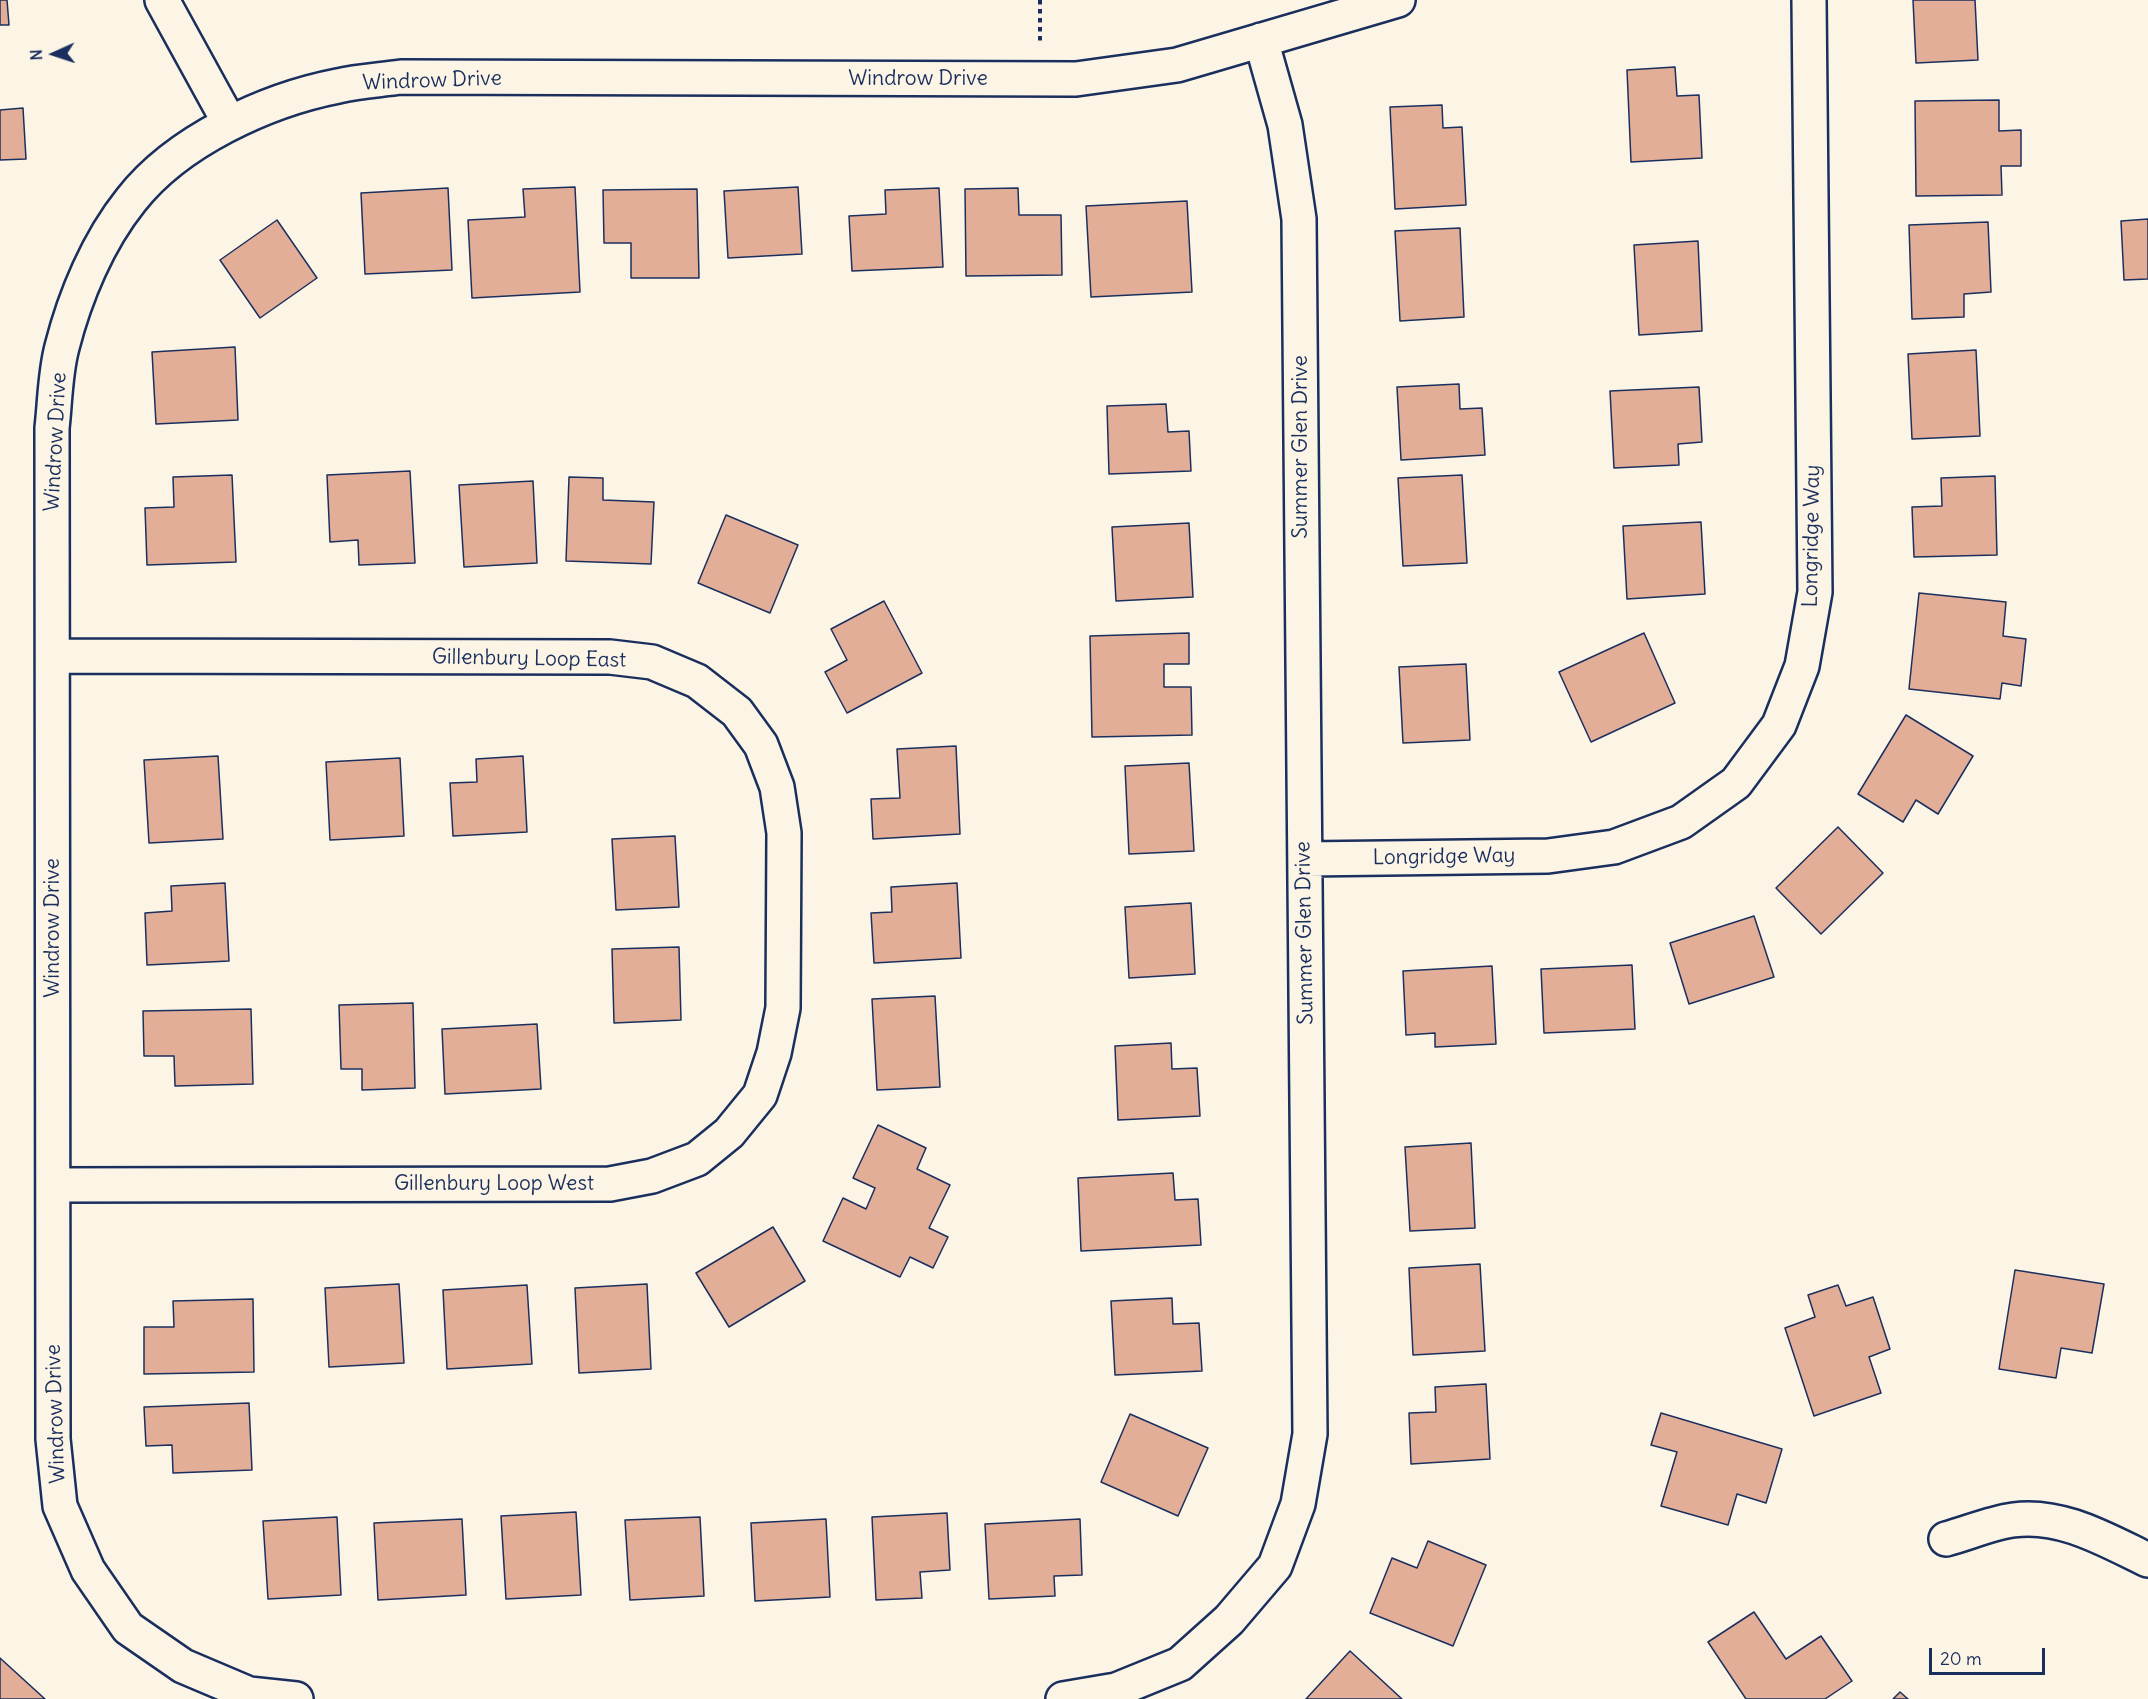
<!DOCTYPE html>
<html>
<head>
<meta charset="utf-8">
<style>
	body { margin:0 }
	#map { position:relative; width:2148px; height:1699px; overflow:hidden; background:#fcf5e5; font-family:Delius,sans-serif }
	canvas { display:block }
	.north { position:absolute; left:24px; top:24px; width:60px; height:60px; -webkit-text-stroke:4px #fcf5e5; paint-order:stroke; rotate:267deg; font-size:16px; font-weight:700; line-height:24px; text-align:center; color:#1b2f5e }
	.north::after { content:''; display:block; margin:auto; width:21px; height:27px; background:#1b2f5e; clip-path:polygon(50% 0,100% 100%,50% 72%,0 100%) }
	.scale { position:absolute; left:1929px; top:1648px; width:116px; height:27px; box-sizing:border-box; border:3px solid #1b2f5e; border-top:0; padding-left:8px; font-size:18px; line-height:21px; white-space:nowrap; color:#1b2f5e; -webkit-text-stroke:4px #fcf5e5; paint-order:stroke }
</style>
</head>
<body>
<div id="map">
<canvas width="2148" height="1699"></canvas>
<div class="north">N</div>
<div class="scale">20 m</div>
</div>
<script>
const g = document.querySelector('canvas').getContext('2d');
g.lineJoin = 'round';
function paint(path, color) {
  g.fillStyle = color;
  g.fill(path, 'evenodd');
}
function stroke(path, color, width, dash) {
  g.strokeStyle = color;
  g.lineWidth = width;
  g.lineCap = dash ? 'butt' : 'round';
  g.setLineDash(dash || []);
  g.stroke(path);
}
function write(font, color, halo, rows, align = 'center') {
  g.font = font + ' Delius,sans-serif';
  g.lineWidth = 5;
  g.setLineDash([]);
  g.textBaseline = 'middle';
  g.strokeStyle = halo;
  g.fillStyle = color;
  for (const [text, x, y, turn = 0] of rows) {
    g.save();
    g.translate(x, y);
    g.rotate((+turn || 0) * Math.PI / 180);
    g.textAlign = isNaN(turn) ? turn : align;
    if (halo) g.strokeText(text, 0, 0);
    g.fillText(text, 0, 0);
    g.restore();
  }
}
const building = new Path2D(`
	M0,0H7L9,25H0Z
	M1913,0H1975L1978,60L1916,63Z
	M1675,67L1677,96L1699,95L1702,158L1631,162L1627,70Z
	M1999,100V131L2021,130V166H2001L2002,195L1916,196L1915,101Z
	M1442,105L1443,128L1462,127L1466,205L1395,209L1390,107Z
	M23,108L26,159L0,160V110Z
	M575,187L580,292L472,298L468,220L525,217L523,189Z
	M798,187L802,254L728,258L724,191Z
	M448,188L452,270L365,274L361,193Z
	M939,188L943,267L852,271L849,216L886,214L885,190Z
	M1018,188L1019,215H1061L1062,275L966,276L965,189Z
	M697,189L699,278H631V243H604L603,190Z
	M1187,201L1192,292L1091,297L1086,206Z
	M2148,219V279L2124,280L2121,221Z
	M277,220L317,278L260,318L220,260Z
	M1988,222L1991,292L1964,294V317L1912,319L1909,225Z
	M1460,228L1464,317L1400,321L1395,231Z
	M1698,241L1702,331L1639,335L1634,245Z
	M235,347L238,420L156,424L152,352Z
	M1976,350L1980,436L1912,439L1908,354Z
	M1459,384L1460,409L1482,408L1485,455L1401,460L1397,387Z
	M1699,387L1702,442L1678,444L1679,465L1614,468L1610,391Z
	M1166,404L1168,432L1189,431L1191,471L1109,474L1107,406Z
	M410,471L415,563L359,565L358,540L330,542L327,475Z
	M232,475L236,562L147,565L145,508L174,507L173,477Z
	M1462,475L1467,563L1403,566L1398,478Z
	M1995,476L1997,555L1914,557L1912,507L1942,506L1941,478Z
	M569,477L603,478V500L654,502L651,564L566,561Z
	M533,481L537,563L464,567L459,485Z
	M726,515L798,545L770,613L698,583Z
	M1701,522L1705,594L1627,599L1623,526Z
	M1189,523L1193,597L1116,601L1112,527Z
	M1919,593L2006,602L2003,636L2026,639L2021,686L2002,683L2000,699L1909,689Z
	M884,601L922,673L847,713L825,672L847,660L831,629Z
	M1189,633V664H1164V687H1191L1192,735L1092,737L1090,636Z
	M1644,633L1675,703L1591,742L1559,672Z
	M1466,664L1470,740L1403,743L1399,667Z
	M1906,715L1973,756L1938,814L1916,800L1903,822L1858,794Z
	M956,746L960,834L873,839L871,799L900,798L897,749Z
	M218,756L223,839L149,843L144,760Z
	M523,756L527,832L453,836L450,783L477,782L476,759Z
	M400,758L404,836L330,840L326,762Z
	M1189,763L1194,851L1129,854L1125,766Z
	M1838,827L1883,873L1821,934L1776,888Z
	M675,836L679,907L616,910L612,839Z
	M225,883L229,961L147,965L145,913L172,911L171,886Z
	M957,883L961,958L874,963L871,913L892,912L891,887Z
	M1191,903L1195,974L1129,978L1125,907Z
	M1754,916L1774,977L1689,1004L1670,943Z
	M679,947L681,1020L614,1023L612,949Z
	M1632,965L1635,1029L1544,1033L1541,969Z
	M1492,966L1496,1044L1435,1047V1033L1406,1035L1403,971Z
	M935,996L940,1087L877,1090L872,999Z
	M413,1003L415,1088L362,1090V1069H341L339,1005Z
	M251,1009L253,1084L175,1086L174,1056H144L143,1011Z
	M537,1024L541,1089L445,1094L442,1029Z
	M1171,1043L1172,1069L1197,1068L1200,1116L1118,1120L1115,1046Z
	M878,1125L926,1148L917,1169L950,1185L929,1228L948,1237L933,1268L910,1257L900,1277L823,1241L843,1198L866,1209L875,1188L853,1178Z
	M1471,1143L1475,1228L1410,1231L1405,1147Z
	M1173,1173L1175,1200L1198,1199L1201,1245L1081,1251L1078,1178Z
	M773,1227L805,1281L729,1327L696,1273Z
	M1480,1264L1485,1351L1413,1355L1409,1268Z
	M2015,1270L2104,1284L2092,1353L2061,1348L2056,1378L1999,1369Z
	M399,1284L404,1363L329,1367L325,1288Z
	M647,1284L651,1369L579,1373L575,1288Z
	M527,1285L532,1364L447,1369L443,1290Z
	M1838,1285L1846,1306L1873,1297L1890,1349L1869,1357L1881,1393L1814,1416L1785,1328L1815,1317L1808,1295Z
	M1172,1298L1173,1324L1199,1323L1202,1371L1115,1375L1111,1301Z
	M253,1299L254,1372L144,1374V1327H174L173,1301Z
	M1486,1384L1490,1459L1411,1464L1409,1413L1436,1412L1435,1387Z
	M249,1403L252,1470L173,1473L172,1445L146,1446L144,1407Z
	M1661,1413L1782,1449L1766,1503L1737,1494L1728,1525L1661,1506L1677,1452L1651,1445Z
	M1130,1414L1208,1448L1178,1516L1101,1482Z
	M576,1512L581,1595L506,1599L501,1516Z
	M947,1513L950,1570L920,1572L922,1598L876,1600L872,1517Z
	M337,1517L341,1595L268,1599L263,1521Z
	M700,1517L704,1596L630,1600L625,1520Z
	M462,1519L466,1595L378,1600L374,1523Z
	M826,1519L830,1597L755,1601L751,1523Z
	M1080,1519L1082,1575L1054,1576L1055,1596L989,1599L985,1524Z
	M1428,1541L1486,1565L1453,1646L1370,1613L1392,1558L1417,1568Z
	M1754,1612L1786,1659L1821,1636L1852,1681L1825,1699H1746L1708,1642Z
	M1350,1651L1402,1699H1306Z
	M0,1658L45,1699H0Z
	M1900,1692L1908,1699H1893Z`);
paint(building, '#e3ae97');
stroke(building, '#1b2f5e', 1.5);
const street = new Path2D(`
	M162,0L229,122
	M53,656L610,657L652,662L697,681L737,712L761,745L777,787L784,833L783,1008L774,1053L760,1095L729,1133L697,1159L652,1176L610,1184L53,1185
	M1305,859L1548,856L1614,847L1681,822L1736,783L1779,725L1802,666L1815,592L1809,0
	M1946,1539C1968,1533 1991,1523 2013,1520C2061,1513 2106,1540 2148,1560
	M296,1699L249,1694L183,1666L128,1628L88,1570L60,1506L53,1439L52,428C55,402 55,373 62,347C75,296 98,241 131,200C177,141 266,100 338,86C358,81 380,80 401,77L1076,79L1177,65L1398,0
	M1063,1699L1116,1690L1180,1664L1229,1620L1275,1566L1298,1504L1310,1434L1299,219L1285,125L1261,40`);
stroke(street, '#1b2f5e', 38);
stroke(new Path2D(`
	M1040,0V43`), '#1b2f5e', 4, [4.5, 4.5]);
stroke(street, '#fcf5e5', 33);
write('21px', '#1b2f5e', '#fcf5e5', [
	["Windrow Drive",918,79],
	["Windrow Drive",432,81,-2],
	["Windrow Drive",56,442,-87],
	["Summer Glen Drive",1301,447,-90],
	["Longridge Way",1812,536,-89],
	["Gillenbury Loop East",529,659,1],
	["Longridge Way",1444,857,-1],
	["Windrow Drive",53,928,-90],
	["Summer Glen Drive",1305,933,-91],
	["Gillenbury Loop West",494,1184],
	["Windrow Drive",56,1414,-92]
]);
</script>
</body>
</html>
